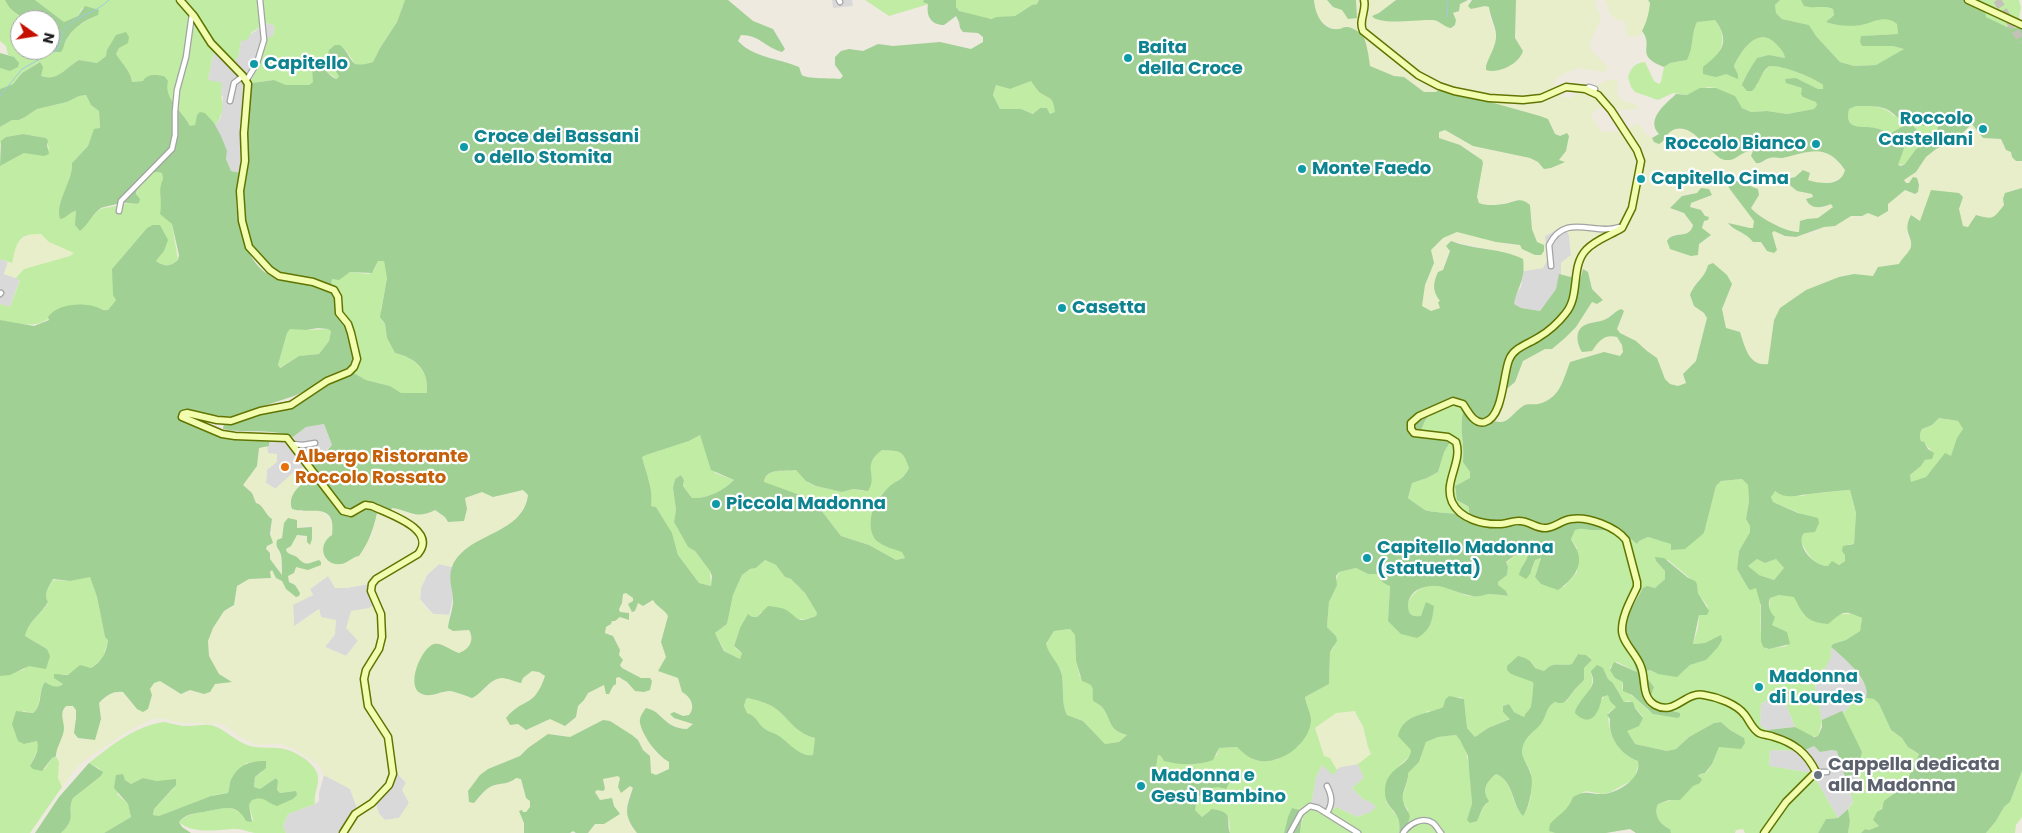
<!DOCTYPE html>
<html>
<head>
<meta charset="utf-8">
<style>
	body { margin:0 }
	#map { position:relative; width:2022px; height:833px; overflow:hidden; background:#eeeae0; font-family:Poppins,sans-serif }
	canvas { display:block }
	.north { position:absolute; left:10px; top:10px; width:50px; height:50px; box-sizing:border-box; background:#fff; border:1px solid #a4a4a4; border-radius:50%; rotate:103deg; font-size:14px; font-weight:700; line-height:20px; text-align:center; color:#1c1c1c }
	.north::after { content:''; display:block; margin:auto; width:18px; height:22px; background:#c70f00; clip-path:polygon(50% 0,100% 100%,50% 72%,0 100%) }
</style>
</head>
<body>
<div id="map">
<canvas width="2022" height="833"></canvas>
<div class="north">N</div>
</div>
<script>
const g = document.querySelector('canvas').getContext('2d');
g.lineJoin = 'round';
function paint(path, color) {
  g.fillStyle = color;
  g.fill(path, 'evenodd');
}
function stroke(path, color, width, dash) {
  g.strokeStyle = color;
  g.lineWidth = width;
  g.lineCap = dash ? 'butt' : 'round';
  g.setLineDash(dash || []);
  g.stroke(path);
}
function write(font, color, halo, rows, align = 'center') {
  g.font = font + ' Poppins,sans-serif';
  g.lineWidth = 4.5;
  g.setLineDash([]);
  g.textBaseline = 'middle';
  g.strokeStyle = halo;
  g.fillStyle = color;
  for (const [text, x, y, turn = 0] of rows) {
    g.save();
    g.translate(x, y);
    g.rotate((+turn || 0) * Math.PI / 180);
    g.textAlign = isNaN(turn) ? turn : align;
    if (halo) g.strokeText(text, 0, 0);
    g.fillText(text, 0, 0);
    g.restore();
  }
}
paint(new Path2D(`
	M832,0H852L853,6L833,8Z
	M267,23L275,26L273,36L267,39L262,56L251,81L234,62L238,57L241,41Z
	M214,50L246,84L240,125V173L231,171L226,159L227,151L215,126L221,117L223,97L208,80Z
	M1564,226L1569,235L1571,255L1561,263V274L1556,289L1540,311L1521,308L1513,305L1515,295L1521,287L1523,271L1543,268L1545,236Z
	M0,259L8,262L4,274L20,279L10,307L0,304Z
	M324,424L332,445L323,453L318,462L312,466L296,444L293,437L306,427Z
	M270,439L286,440L305,467L296,470L276,489L266,483L268,453L267,447L270,445Z
	M439,564L452,567L451,574L453,598L449,615L433,614L420,599L421,588L427,575Z
	M328,576L346,588L369,584L368,593L374,605L369,608L358,641L346,656L325,647L335,634L321,617L319,609L294,627L293,604L313,595L310,589Z
	M1831,647L1848,661L1866,686L1868,693L1866,698L1855,701L1842,714V712L1822,723L1815,687L1823,668L1831,657Z
	M1784,699L1795,727L1767,730L1760,725L1761,704L1766,701Z
	M1814,746L1820,752L1832,750L1838,751L1845,777L1857,773L1862,786L1848,809L1838,818L1812,773L1769,766L1770,750L1803,751Z
	M1358,764L1365,779L1352,788L1363,799L1371,802L1377,807L1372,812L1357,817L1336,807L1327,815L1311,805L1316,777L1322,765L1340,767Z
	M395,771L406,783L409,803L399,818L385,820L379,814L376,804Z
	M324,775L350,788L357,808L354,811L340,833H286L283,826L288,814L315,804L319,801V793Z`), '#dad9d9');
paint(new Path2D(`
	M1314,0H1327L1333,7L1342,10L1346,14L1357,18L1356,0H1396L1379,13L1372,16L1398,20H1434L1451,28L1455,25L1456,20L1453,13L1459,11L1460,4L1472,0L1469,3L1474,8L1485,6L1489,7V15L1496,35L1493,71L1514,63L1520,58L1523,51L1515,38L1516,0H1596L1595,5L1600,14V21L1590,43L1591,50L1608,67L1604,72L1578,68L1566,73L1556,79L1554,84L1559,86L1558,92L1562,97L1569,98L1606,81L1615,79L1618,84L1617,93L1619,99L1639,106L1636,109L1624,110L1607,106L1596,110L1591,116L1602,132L1622,131L1639,123L1645,134L1652,138L1654,142L1664,141L1671,131L1678,129L1690,131L1697,135L1704,146L1734,159L1746,150L1754,151L1756,163L1760,164L1771,158H1780L1813,151H1824L1836,158L1845,170L1843,177L1829,183L1822,184L1808,180L1800,172L1795,177H1791L1788,185L1797,191L1812,194L1813,197L1809,198L1810,205L1821,208L1831,204L1833,207L1818,218L1807,219L1799,225V232L1795,233L1769,222L1753,211L1751,208L1757,198L1754,187L1737,180L1728,185L1754,221V224L1753,228H1750L1728,224L1730,226L1746,234L1753,242H1761L1764,249L1777,247L1772,237V233L1775,231L1781,235L1792,238L1814,232L1824,227L1835,226L1851,216L1859,217L1888,204L1905,190L1914,194L1909,183H1906L1904,180L1916,172L1926,157L1936,149L1950,143L1973,124L1983,138L2001,139L2006,150L2011,152L2021,162L2022,161V188L2005,193V205L1995,217L1968,227L1963,226L1959,209L1961,203L1931,190L1920,221L1911,215L1907,234L1911,243V249L1899,264L1894,266L1885,265L1875,271L1873,276L1870,277L1854,274L1839,277L1774,320L1769,364L1762,365L1752,360L1746,353L1740,332L1726,328L1722,309L1732,284L1708,265L1705,276L1695,283V306L1704,313L1707,318L1696,361L1683,374L1686,383L1678,386L1670,384L1665,379L1657,358L1647,351L1636,341L1620,333L1617,330L1623,316L1614,312L1604,320L1585,324L1600,339L1609,335L1617,337L1622,345L1624,352L1620,356L1604,353L1573,361L1567,371L1562,386L1550,400L1537,405L1523,406L1504,422L1494,421L1503,392L1515,382L1523,361L1545,349H1552L1565,338L1576,327L1598,293L1592,289L1588,272L1581,275L1579,284L1570,277L1561,274V263L1571,255L1569,235L1564,226L1545,236L1548,259L1543,268L1523,271L1524,266L1497,251L1451,241L1443,270L1438,272L1440,308L1431,312L1421,306L1425,285L1434,263L1431,250L1443,238L1457,232L1506,244L1520,245L1537,242L1532,229V214L1518,199L1503,204L1486,205L1479,203L1477,198L1480,175L1474,153L1460,145L1439,138V132L1445,130L1473,146L1530,158L1551,168L1564,162L1558,161L1564,154L1568,144L1563,134L1560,136L1555,134L1548,119L1503,107L1494,102L1457,94L1424,92L1404,77L1394,76L1370,66L1363,36L1352,28L1345,26L1339,30L1330,27L1319,20L1314,9ZM1697,193L1712,195L1691,203L1690,207L1704,212L1705,216L1702,229L1709,238L1699,244L1697,247L1669,238L1675,234L1683,235L1692,229L1691,222L1684,213L1673,210L1672,205L1677,203L1684,194Z
	M1605,0H1648L1650,3L1648,16L1646,25L1640,36L1629,37L1625,32L1626,25L1624,21L1616,19L1610,14Z
	M33,233L41,234L49,242L75,253L70,256L24,269L16,278L4,274L8,262L12,263L14,247L19,240Z
	M267,447L268,453L277,454V462L267,470L266,483L275,489L296,470L305,467L312,477L298,485L300,512L315,509L326,514L333,526L332,535L349,561L372,536L377,513L407,525L416,533L418,543L416,550L375,577L369,584L346,588H335L328,576L310,589L313,595L293,605L294,626L319,609L321,617L336,620L335,634L325,647L346,656L358,641L346,628L351,611L369,608L374,605L377,609L378,641L361,672L366,708L385,736L388,752L389,771L387,779L369,801L357,808L350,789L324,775L318,764L294,749L281,744L256,745L239,736L222,724L181,723L161,718L153,719L135,727L86,759L78,766L62,787L58,778L59,762L56,751L64,731L62,715L66,706H73L76,710L74,733L78,738L84,740L101,719L99,703L107,695L117,692H123L137,709L153,683L160,681L170,688L185,694L190,690L204,694L210,692L215,684L231,681L219,674L209,656L208,641L213,628L224,611L231,608L236,598L237,586L249,579H268L272,570L276,578L282,580L294,595L288,576L294,573L296,567L311,569L314,567L316,561L311,564L301,562L295,556L289,555L286,549L291,546L296,535L304,537L308,536L307,542L312,539V527L309,526L297,528L296,525L284,523L282,538L277,540L276,546L281,557L282,577L280,571L270,559L271,556L266,549L270,544L273,522L256,503L252,492L242,485L257,466L259,448Z
	M523,490L528,495L527,504L517,519L461,553L452,567L439,564L427,575L421,588L420,599L424,606L433,614L449,615L448,628L459,631L469,630L471,633V644L465,651L459,653L452,651L441,644L420,694L427,695L451,691L472,697L484,690L495,679L501,677L509,679L523,678L532,671L539,672L545,676L540,690L533,700L511,711L518,724L531,728L550,719L555,720L562,725H568L576,717L578,706L584,700L588,693L605,685L611,692L616,678H622L635,691L652,684L650,678H641L622,668L616,641L611,634L605,633L606,627L611,624L612,621L620,617L626,620V612H620L619,609L622,603L623,594L626,593L633,598L636,608L638,603L644,606L654,600L656,604L664,609L668,616L661,642L666,657L658,671L678,678L682,692L688,695L692,701L693,708L689,715L683,716L674,712L675,718L693,724L687,729L680,728L664,721L660,714L640,722L656,753L669,762V769L656,775L651,773L650,756L643,750L638,740L610,721L603,720L570,737L556,734L540,740L520,756L488,769L481,775L468,791L474,803L486,789L493,786L513,781L516,778L522,779V789L531,804L526,813L523,812L524,833H345L357,813L368,806L376,804L379,814L385,820L399,818L409,803L402,790L406,782L395,771L394,751L390,734L371,706L367,673L376,660L384,616L382,606L374,592L375,585L420,554L424,537L418,526L390,512L392,508L406,510L413,515L427,514L434,510L445,517L449,522L464,521L465,498L482,492L502,495Z
	M1355,711L1358,720L1364,728L1365,741L1371,755L1358,764L1340,767L1337,770L1330,758L1324,757L1315,728L1336,712Z
	M618,776L620,778L619,790L631,786L633,788L628,799L627,809L629,824L637,833H588L595,824H604L617,816L618,811L614,806L613,800L609,799L600,800L595,792L597,790L604,791L605,788L603,779L606,777Z`), '#e9eeca');
paint(new Path2D(`
	M0,0H5L13,12L27,20H20V50L50,49L55,52L61,51C65,47 65,42 68,37C74,27 87,20 97,15L82,8L78,16L64,22L35,0H175L187,11L214,50L208,80L222,83C218,104 230,103 215,126L205,114L197,115L195,126H190C184,114 175,107 169,97C164,88 165,80 153,75L143,81L132,82C131,71 122,64 116,54L119,48L129,37L97,63L79,60C66,67 58,82 41,76L39,62L22,73L13,84L0,89V68L2,69L14,57L8,55L6,46L0,41Z
	M185,0H405L397,22L380,48L373,62L361,66L356,65L345,49L339,77L337,79L327,72L320,61L313,75V82L309,85H286L274,80L252,83L251,81L262,56L267,38L273,36L275,26L267,23L252,32L247,40L241,41L238,57L234,62L215,43Z
	M865,0H924V2L929,4L889,16Z
	M956,0H1039L1037,4L1032,5L1015,16L986,19L959,11L956,7Z
	M1780,0H1801L1833,9L1834,15L1830,18V24C1838,24 1852,26 1859,25C1874,23 1884,13 1897,24L1898,34L1862,36L1860,42L1862,46H1893L1905,49L1876,65L1854,66L1840,62L1816,36L1809,25L1782,19L1776,13L1775,5Z
	M1980,0H2019L2021,8L2019,18L2022,21L2020,28L2007,27L1985,17L1984,7Z
	M1710,19L1715,20C1724,33 1725,42 1717,56L1726,74L1730,75L1736,70L1734,66C1741,50 1759,24 1777,45C1782,49 1784,52 1785,58L1769,55L1753,65L1743,81L1757,86L1758,79L1769,66C1782,65 1813,77 1823,85V89H1818L1796,78L1787,83L1802,88L1803,97L1816,101L1817,105L1814,109L1787,114L1767,111L1751,112L1742,108L1725,92L1716,88L1708,87L1687,95L1673,93L1658,100L1635,92L1631,87L1628,77C1631,68 1635,63 1645,62L1654,81L1659,84L1661,82L1664,67L1670,63L1687,60C1694,47 1691,34 1697,22Z
	M1031,81C1034,85 1038,91 1042,94C1053,100 1053,99 1056,112L1050,114L1047,108H1040L1034,114L1021,109H1000L993,95L996,85L1010,89Z
	M86,95L91,105L99,111L100,128L91,138L88,146L72,163C72,178 65,191 60,205C72,212 80,212 93,216C102,206 103,209 115,206C123,204 127,202 136,204C136,184 139,182 155,171L162,173L163,179L160,197L162,205L172,224L178,260C170,267 165,267 156,261L164,251L147,228L112,269L116,300L108,310L64,306C38,330 33,326 0,320V304L10,307L20,280L16,278L24,269L70,256L74,253L49,242L41,234C16,233 17,244 12,263L0,259V166L24,153L49,149L46,138L23,134L6,137L0,144V127L12,120H19L25,117L37,109L67,102L79,96Z
	M1856,106C1869,106 1885,105 1894,116L1911,113L1915,118L1938,125L1937,133L1916,149L1905,164L1898,165L1901,154L1910,138L1904,126L1891,133C1886,132 1881,129 1875,128C1863,126 1844,132 1849,109Z
	M382,260L384,261L387,277L381,310L382,321L385,324L387,338L395,353C416,358 429,371 427,393H400L390,386L366,380L352,372L360,358L359,348L354,328L343,312V299L341,292L331,284L332,279L350,272L369,274L374,270L378,261Z
	M290,328L306,330L329,329L331,331L329,341L319,354L299,356L279,368L278,365L287,333Z
	M1454,399L1462,400L1466,402C1457,423 1465,439 1463,461L1470,472V478L1455,486C1455,496 1460,504 1469,507V514C1465,515 1428,512 1425,510C1419,506 1413,502 1408,498L1412,483L1427,478L1438,472L1444,451L1447,447L1435,439L1421,435L1420,432L1425,421L1429,415Z
	M1939,418L1958,421L1963,429L1951,457L1945,454L1926,477L1911,483L1910,475L1921,466L1925,460L1931,459V450L1919,438L1922,429L1932,425Z
	M700,435L715,473L734,480C723,491 707,499 692,498L683,486L684,480L681,475L675,479L673,488L676,510L674,522L688,547L695,551L710,571L711,586L699,583L678,555L672,534L656,507L651,506C654,491 646,473 642,457L646,455L689,441Z
	M882,450C900,452 902,448 909,468C901,483 885,486 877,501C873,509 873,523 872,532L874,535L903,552L905,558L896,560L869,545L841,536L814,501L808,498L764,483C766,467 785,472 796,470L809,483L816,486L842,492L853,489L864,491L871,480C870,464 869,460 882,450Z
	M1742,479L1748,485L1749,501L1746,519L1750,526V532L1739,551L1737,569L1748,588H1756C1766,608 1755,631 1766,649L1787,646V632L1772,625L1769,610L1770,598L1779,595L1794,596L1805,616L1833,620L1838,614H1853L1862,618L1860,631L1846,640L1833,644L1831,647V657L1824,670L1822,668L1815,686L1822,722L1818,736H1809L1795,727L1784,699L1766,701L1761,704L1760,725L1767,730V734L1795,742L1803,751L1770,750L1769,766L1812,773L1838,818L1826,819L1818,833H1745L1743,829L1736,830L1735,833H1671L1670,829C1660,825 1653,814 1658,804C1684,796 1685,798 1700,774L1706,773L1712,764L1719,747L1744,738L1730,730L1721,722L1714,723L1689,737L1676,749L1667,751L1635,744L1626,731L1643,717L1630,701L1624,702L1613,683L1608,679L1603,668L1591,674C1596,685 1586,696 1578,704L1582,718L1588,719L1605,695H1608L1616,707L1608,713C1608,733 1617,754 1638,761L1639,763L1634,779L1611,792L1602,794L1586,791L1573,797L1568,807L1562,815L1555,819L1550,831L1555,833H1405L1408,810L1403,802V795L1408,779L1407,773L1419,762L1426,742L1438,737L1456,735C1472,751 1470,782 1472,804L1471,811L1480,815L1483,807L1487,804C1484,790 1484,783 1496,774C1514,781 1510,804 1523,815C1531,808 1533,785 1531,774C1530,766 1522,761 1522,753C1521,738 1537,728 1544,717C1547,712 1547,707 1552,704C1556,701 1562,702 1567,701L1572,693L1584,680V668L1592,660L1586,655L1578,654L1572,664C1559,667 1555,660 1544,671L1535,668L1532,662L1511,674L1533,681C1534,689 1533,699 1531,706C1530,710 1526,713 1524,717L1514,712L1509,704L1503,706V712L1511,718L1488,728L1475,737L1467,728L1464,699L1460,697L1445,700L1443,707L1433,712L1427,711L1411,750V755L1400,765L1386,797V802L1399,819L1400,833H1300L1303,818L1288,817L1284,833H1230L1229,818L1225,813L1209,811L1202,817L1195,810V804L1202,793L1206,789L1217,785L1227,774C1217,778 1208,779 1198,784L1182,780L1166,784L1157,780L1155,774L1158,755C1181,763 1195,771 1217,755L1218,748L1237,747L1254,760L1261,761L1276,760L1299,746L1311,719L1305,697L1329,684L1330,652L1334,647L1336,636L1327,627L1329,602L1339,572L1356,568L1368,574H1380L1390,585L1388,621L1417,638L1422,612L1421,616C1399,619 1406,591 1428,586C1441,582 1454,591 1465,595C1474,597 1479,595 1488,594C1494,594 1502,595 1508,596L1506,591L1497,585L1498,582L1507,575L1508,567L1506,563L1523,549L1528,554L1527,558L1520,571L1532,570L1535,560L1541,558L1535,577L1540,581L1564,587L1577,572V548L1571,539L1575,529C1582,527 1587,530 1595,530C1615,531 1621,529 1637,544L1639,541L1648,537L1672,544L1671,550L1678,549L1704,533L1716,486L1721,481ZM1668,560L1697,584L1698,593L1708,607L1699,615L1698,628L1693,644L1705,643L1721,636L1706,660L1690,665L1680,674H1658L1650,670L1646,671V677L1654,687L1650,698L1662,708L1680,713C1644,721 1652,707 1626,692L1622,688L1623,682L1610,670V667L1617,662L1637,672V669L1633,660L1634,601C1643,592 1640,584 1655,588L1665,579V571L1656,561ZM1355,711C1357,718 1363,724 1364,730C1366,739 1367,746 1371,754L1358,764L1364,778L1352,788L1363,799L1371,802L1376,807L1371,812L1357,817L1336,807L1327,815L1311,805L1316,777L1322,765L1333,775L1337,770L1330,758L1324,756L1315,728L1336,713Z
	M1850,490L1856,513L1854,544H1849L1845,561C1828,572 1814,565 1805,549C1805,548 1802,545 1801,543C1800,538 1807,523 1809,517L1773,502L1771,497L1774,491L1802,496L1809,494Z
	M1757,559L1765,563L1776,559L1784,568L1774,580L1759,575L1747,566Z
	M765,560L776,565L785,577L791,579L805,593L817,613L816,616C804,620 797,622 788,611L761,612L757,617H752L740,628L734,646L736,649L742,653L740,659L725,651L715,633L727,624L733,595L742,575L750,569L756,568Z
	M90,576L97,597L105,637L108,640L103,658L91,668L80,666L71,675L62,674L58,679L63,684C57,689 51,687 45,682C38,691 42,705 33,713L23,711L24,744L37,741L39,747L30,766L45,769L52,758L56,756L59,762L58,778L62,787L30,833H0V676L23,670L47,649L25,636C29,620 40,616 48,603C43,594 49,588 53,580L70,581Z
	M1070,629L1075,635L1076,661L1080,677L1091,684L1094,689L1093,701C1096,703 1101,705 1103,708C1112,721 1108,730 1127,735L1119,742L1105,744L1083,721L1067,715C1061,703 1064,689 1062,676C1060,663 1049,656 1046,645L1054,631Z
	M748,698C760,701 772,704 781,713C792,724 799,734 816,738L813,755C801,758 788,743 779,736C775,733 769,732 765,729C758,724 756,716 747,713L744,706L746,699Z
	M1866,698L1874,699L1879,704L1891,730L1902,738L1912,750L1919,754L1905,785L1891,795L1873,820L1879,826L1869,830L1865,829L1861,833H1848L1850,821L1848,809L1853,802L1851,793L1862,786L1857,772L1862,752L1842,714L1855,701Z
	M165,722C173,724 180,726 188,726C195,726 204,724 211,725C225,729 234,740 247,745C258,749 267,747 278,748C291,749 310,759 316,771C322,781 313,793 315,804L288,814L283,826L286,833C276,833 265,833 255,833C248,832 240,828 232,829C213,831 191,833 179,822C189,813 197,813 209,811C222,808 232,805 243,815L244,818L252,822L253,819L249,805L252,800C260,796 268,800 274,805L293,799L296,791L280,793L277,790L278,781L276,778L260,789L254,787L255,777L261,773L266,761L246,763L231,781L228,793L214,795L159,816L153,815L154,809L174,788L170,781H157L143,778L131,784L125,780L117,794L128,804L131,817L104,833H61C76,820 67,811 73,798L101,776L100,769L89,763C111,746 136,725 165,722Z
	M2022,771V817L2016,825L2015,833H1986L1996,821L2004,807L2010,802Z`), '#c1eca3');
paint(new Path2D(`
	M5,0H35L64,22L78,16L85,6L99,10L98,15C87,19 74,27 68,37C64,42 65,47 61,52H55L50,49V20C31,20 14,19 5,0Z
	M405,0H728L753,21L773,29L785,49L782,52C764,47 760,35 741,35L738,41C754,58 778,58 799,67C800,69 801,74 802,75C806,79 832,78 840,79L843,76L835,65V57L841,51L849,49L863,51L878,44L893,46L940,42L971,49L983,42V37L978,33L963,32L960,28L959,22L956,16L944,25C931,25 926,16 928,4L923,2L924,0H956V7L959,11L991,19L997,17L1015,16L1032,5L1037,4L1039,0H1314C1315,13 1322,31 1339,29C1341,29 1343,27 1346,27C1351,26 1360,32 1363,36C1367,43 1369,58 1370,66L1394,76L1404,77L1424,92H1435L1444,89L1540,116L1548,119L1555,134L1560,136L1567,133L1569,136L1566,151L1559,160L1565,162L1551,168L1544,169L1538,162L1530,158L1473,146L1445,130L1439,132V138L1460,145L1482,160L1483,163L1479,185L1477,197L1479,203C1486,206 1496,205 1504,204C1515,202 1520,196 1530,205L1532,229L1537,242L1544,245V251L1541,255H1535L1522,249L1520,245L1496,242L1457,232L1443,238L1431,250L1434,263L1425,285L1422,306L1431,311L1440,308L1438,302L1440,301C1432,291 1433,283 1438,272L1443,270L1450,251L1446,246L1451,241C1474,250 1501,248 1523,259C1526,280 1517,287 1514,304L1521,308L1540,311L1556,289L1559,274L1571,277L1579,284L1583,269L1588,272L1592,289L1603,300L1597,304L1592,302L1576,327L1565,338L1552,349H1545L1523,361L1515,382L1503,392L1494,421C1508,426 1512,413 1523,406C1528,403 1533,405 1538,404C1560,399 1563,380 1570,362L1604,352L1620,356L1623,352L1622,345L1617,337C1604,334 1599,341 1592,351L1582,352C1577,344 1574,330 1585,325C1591,322 1598,322 1604,320C1611,317 1614,312 1621,309L1624,311L1617,329L1620,333L1636,341L1647,351L1657,358L1665,379L1670,384L1678,386L1686,383L1683,374L1696,361L1707,318L1704,313L1694,306L1690,295C1696,280 1704,280 1708,265L1713,263L1727,275L1732,284L1722,309L1726,328L1740,332C1745,347 1749,367 1768,364L1774,320L1780,308L1806,290L1839,277L1854,274L1873,276L1878,267L1899,264C1902,258 1909,253 1911,247C1913,236 1902,232 1911,215L1920,221L1931,190L1959,193L1963,197L1959,209L1963,226L1968,227L1976,215C1994,220 1993,219 2004,205L2003,199L2005,193L2022,188V771L2010,802L2004,807L1996,821L1986,833H1861L1865,829L1869,830L1879,826L1873,820L1877,812L1882,809L1884,801L1905,785L1919,754L1908,747L1902,738L1891,730L1879,704L1874,699L1866,698C1872,681 1843,657 1831,647L1833,644L1846,640L1860,631L1862,618C1842,609 1843,612 1828,624C1806,622 1804,616 1794,597L1779,595L1770,598C1767,605 1770,613 1775,617L1772,625L1787,632L1790,644L1769,649L1763,647L1761,641V606L1756,588L1750,590L1748,588L1737,569L1739,551L1750,532V526L1746,519L1749,501L1748,485L1742,479L1721,481L1716,486L1704,533L1685,549L1671,550V544L1648,537L1639,541L1637,544C1621,529 1616,531 1595,530C1587,530 1583,527 1575,530L1571,539C1573,544 1577,548 1578,553C1583,568 1570,582 1558,590L1541,584L1535,577L1541,558L1535,560L1530,574L1526,579L1519,575C1520,567 1527,562 1528,554L1523,549L1506,562L1508,567L1507,575L1498,582V585L1506,591L1508,596C1502,595 1495,594 1488,594C1483,595 1479,597 1473,596C1451,593 1440,579 1417,590C1411,594 1408,599 1408,606C1408,615 1413,617 1421,616L1426,602L1434,606C1432,621 1431,630 1417,638L1401,634L1388,621L1390,586C1383,583 1379,581 1379,574H1368L1356,568L1339,572L1336,576L1337,585L1329,602L1327,627L1336,636L1337,641L1330,652L1329,684L1305,697C1306,704 1311,714 1311,720C1310,743 1282,764 1260,761C1251,760 1243,753 1237,747L1219,748L1213,760C1197,766 1180,765 1164,761L1161,756L1158,755L1155,774L1157,780L1166,784L1182,780L1198,784C1208,779 1217,778 1227,774L1232,777L1226,789C1210,783 1197,792 1195,810L1202,817L1212,809C1236,813 1225,819 1230,833H637C623,815 626,808 633,788L630,786L621,793L618,787L620,778L618,776L603,779L605,789L603,791L597,790L595,792L600,800L612,798L614,806L620,814L604,824H595L588,833H576L573,831L570,833H524V823L519,811L522,810L523,812H526L530,807V801L526,798L521,779L516,778C510,784 500,783 492,786C485,789 479,797 474,803L469,802L468,791L480,775L488,769L520,756L528,748L548,734L570,737L603,720L610,721L632,735L638,740L643,750L650,756L651,773L656,775L669,769V762C657,755 643,737 640,723C639,717 643,712 646,708C664,712 663,728 687,729L693,724L674,718L670,714L674,712L683,716L689,715C696,707 691,697 682,692L678,678L658,671L666,657L661,642L668,616C664,609 657,607 653,600L643,606L638,603L635,611L632,612L628,604L633,601V598L626,593L623,594L622,603L619,609L620,612L629,613V620L620,617L615,621H612L611,624L606,627L605,633L613,636L620,650L619,655L623,660L620,665L622,668L641,678H650L652,681L650,690L644,692L635,691L627,682L619,677L616,678V684L613,686L609,694H606L604,685L588,693L584,700L578,706L576,717L565,726L550,719L526,730L518,724L510,725L506,718C523,697 534,709 545,676L539,672L532,671L523,678L521,683C515,682 508,678 502,678C490,678 483,693 472,698C467,696 453,691 450,691C440,691 430,699 420,693C406,685 421,648 434,644C442,642 451,651 459,653C469,650 475,640 469,630L453,631L448,628C449,618 454,607 453,598C452,587 448,578 452,567C466,532 523,536 528,495L523,490L493,497L482,492L465,498L467,509L464,521L448,522L445,517L435,510C415,520 412,511 392,508L390,512L372,504L352,511L345,508L312,466C320,461 325,452 332,445L324,424L306,427L293,437C275,428 244,434 223,429L224,423L287,408L330,382L352,372L366,380L390,386L401,393H427C429,370 416,358 395,353L387,338L385,324L380,317L387,278L384,261H378L372,273L350,272L339,280L332,279L331,285L274,271L255,252L246,232L242,192L252,83L274,80L286,85H309L313,82L312,67L314,58C324,63 325,75 337,79L339,76L327,59L329,50L335,45H340C355,58 347,70 373,62L380,48L397,22ZM1031,81C1034,85 1038,92 1042,94C1053,100 1053,99 1055,112L1050,114L1047,108H1040L1033,114L1021,109H1000L993,95L996,85L1010,89ZM1455,399L1462,400L1466,402C1457,423 1465,440 1463,462L1470,472V478L1455,486L1457,500L1469,507V514C1465,515 1428,512 1425,510C1419,506 1413,502 1408,498L1412,483L1427,478L1438,472L1444,452L1450,442L1449,438L1445,436L1435,439L1421,435L1420,432L1425,421L1429,415ZM1939,418L1958,421L1963,429L1957,438L1951,456L1945,453L1926,477L1911,482L1910,475L1921,466L1925,460L1932,459L1934,453L1928,449L1924,442L1921,441C1919,437 1920,433 1922,429L1932,425ZM700,435L711,470L734,480C723,491 707,499 692,498L683,486L684,480L681,475L675,479L673,488L676,510L674,522L688,547L695,551L710,571L712,576L711,586L699,583L678,555L672,533L656,507L651,506C654,491 646,473 642,457L646,455L689,441ZM882,450C900,452 902,448 909,468C902,482 895,480 887,489C883,493 878,499 875,504C870,514 868,533 877,541C884,547 894,549 902,552L905,558L896,560L869,545L841,536L814,501L808,498L764,482C766,467 785,472 796,470L806,481L816,486L842,492L853,489L868,491C879,475 860,466 882,450ZM1850,490L1856,513L1854,544L1843,546L1842,551L1845,555V561L1839,565L1832,561L1828,566C1815,567 1794,545 1804,533L1815,532L1819,523L1818,518L1798,513L1773,502L1771,497L1775,491C1786,500 1798,495 1810,494C1823,492 1837,491 1850,490ZM1757,559L1765,563L1776,559L1784,568L1774,580L1759,575L1748,566ZM765,560L776,565L785,577L791,579L805,593L817,613L816,616C798,622 802,622 788,611C783,607 774,607 768,606L757,617H752L748,614L740,628L734,646L742,653L740,659L724,651L715,633L727,624L733,595L742,575L750,569L756,568ZM1070,629L1075,635L1076,661L1082,681C1096,686 1092,687 1093,701C1096,703 1101,705 1103,708C1112,721 1108,730 1127,735L1119,742L1105,744L1083,721L1067,715C1061,703 1064,689 1062,676C1060,663 1049,656 1046,644L1054,631ZM748,698C760,701 772,704 781,713C792,724 799,734 815,738L813,755C801,758 788,742 779,736C775,733 769,732 765,729C757,723 757,716 747,713L744,706L746,699Z
	M1327,0H1356L1357,18L1348,19L1342,10L1333,7Z
	M1396,0H1468L1460,4L1459,11L1453,13L1456,20L1455,25L1451,28C1444,27 1440,21 1433,20C1419,19 1379,26 1372,16L1379,13Z
	M1472,0H1516L1515,38L1523,51C1519,64 1499,74 1486,70V66C1489,56 1497,45 1496,34C1496,28 1490,16 1489,7L1485,6L1471,9L1468,6Z
	M1648,0H1780L1775,5L1776,13L1782,19L1809,25L1816,36L1840,62L1854,66L1876,65L1904,49L1893,46H1862L1860,42L1861,36L1898,34L1897,24C1885,14 1874,22 1861,25C1853,27 1832,25 1826,22L1834,15L1833,9C1823,5 1814,9 1804,6L1801,0H1980L1984,7L1986,17L2007,27L2020,28L2022,26V161H2016L2012,157L2011,152L2006,150L2001,139L1983,138L1972,124L1953,142L1936,149L1926,157L1916,172L1904,180L1906,183H1909L1913,177L1917,178L1919,185L1918,192L1915,194L1905,190L1888,204V211L1878,217L1868,213L1862,216H1851L1835,226L1824,227L1796,237L1785,236L1774,231L1772,233L1777,250L1774,253L1767,251L1761,242H1753C1746,232 1734,231 1728,223L1750,228H1753L1754,221L1729,188L1727,181L1729,178L1758,189L1759,195L1751,208C1758,217 1787,233 1799,232L1800,221L1807,219L1818,218L1833,207L1831,204C1822,208 1810,210 1806,199L1813,197L1812,194L1797,191L1786,182L1787,179L1795,177L1803,170L1810,173L1808,180C1821,184 1841,187 1845,170C1826,142 1810,152 1782,158C1778,158 1774,157 1770,158C1764,159 1762,164 1756,163L1751,156L1753,151C1741,150 1737,161 1727,160C1716,160 1714,149 1704,146C1699,135 1682,122 1670,132C1665,136 1665,141 1659,144L1654,142L1652,138L1659,134C1645,119 1666,104 1676,94L1687,95L1700,88H1716L1735,96L1742,108L1751,112L1767,111L1787,114L1814,109L1817,105L1816,102L1803,97L1801,94L1802,88L1786,83L1785,79L1796,78L1818,89H1823V85C1813,77 1782,65 1769,66C1760,73 1760,83 1752,91H1747L1742,85C1744,78 1752,66 1757,58L1769,55L1785,58C1784,52 1781,49 1777,45C1759,24 1741,50 1734,66L1738,75V79L1726,74L1716,77L1703,74V67C1722,52 1731,42 1715,20L1697,22C1691,34 1694,47 1687,60L1670,63L1664,67C1633,55 1655,47 1642,31C1647,22 1649,12 1650,3ZM1856,106C1866,106 1881,105 1890,111C1895,115 1897,118 1904,120L1907,114L1914,115L1915,122L1924,126L1935,123L1938,125L1937,133L1916,149L1905,164L1901,166L1898,165L1907,140L1917,130L1912,125L1907,124L1891,133C1886,132 1881,129 1875,128C1862,125 1844,132 1849,109Z
	M126,32L129,37L128,43L119,48L116,54C122,64 131,71 132,82L143,81C148,73 155,75 164,76L168,81C163,99 183,111 190,126L195,125L197,115L200,112L205,113L214,123L221,136L227,151L226,159L231,171L240,173C239,179 236,186 236,192C235,219 245,265 273,277C294,285 317,283 336,295L344,323L348,331L354,357L349,367L327,376L307,390L294,396L233,416L226,417L193,411H183L180,419L184,422H193L212,433L270,439L269,446L259,448L257,466L243,485L252,493L256,503C264,505 265,515 272,519L270,534L273,543L267,546L266,549L270,553V559L282,575C282,570 282,560 281,555C279,548 275,548 277,540L282,538L284,523L288,518L297,520V528L312,527V539L310,545L307,542V536L297,535L291,546L286,549L287,552C290,555 295,555 298,558C306,567 309,563 319,560L321,562V565L308,570L296,567L294,573L288,576L289,582L295,585L300,593L299,596L296,597L286,589L282,581L276,578L272,570L270,572L271,578L249,579L237,586L234,605L224,611L213,628L208,641L209,656L219,674L232,682L215,684L210,692L204,694L190,690L181,694L160,681L154,683L150,689L152,695L148,709L143,712L137,709L123,692C112,691 107,695 99,703L101,719L95,740L78,738L74,733L76,718V710L73,706H66C59,713 64,720 64,729C63,739 56,747 56,756L52,758L42,771L33,769L30,766C34,758 40,751 37,741L24,744L18,741L12,724L16,711L33,713C43,705 38,691 45,682C51,686 57,689 63,684L54,678V674L68,675L80,665L91,668C102,661 106,654 108,640L105,637L97,597L90,577L70,581L53,579C49,587 43,594 48,602C40,616 29,620 25,636L47,649L50,656L46,669L29,666L10,675L0,676V320L34,326L49,320L48,317C58,304 78,303 93,306C99,307 102,311 108,310L116,300L113,295L112,269L147,228L153,225H160L168,240L164,251L156,261C165,267 170,267 178,260L179,255L172,224L160,214C163,202 157,190 163,179L162,173C148,168 138,182 136,194L140,199L139,203C134,205 129,202 123,203C121,203 103,207 101,208C92,214 88,225 80,231L75,225L76,211C69,212 67,218 60,219C55,201 73,182 72,163L88,146L94,129L100,128L99,111L91,105L86,95L79,96L67,102L37,109L25,117L19,120H12L0,127V89L13,84L22,73L40,62L43,67L41,76C58,82 66,67 79,60L97,63L106,56L107,50L116,35ZM318,328L328,329L331,331L329,341L319,354L299,356L280,368L278,365L287,333L290,329L306,330Z
	M0,53L14,57L19,63L18,67L10,71L0,68Z
	M23,134L46,138L48,141L47,145L49,154L44,156L24,153L0,166L1,141L6,137Z
	M1701,188L1709,189L1712,195L1691,203L1690,207L1701,210L1705,216L1709,217L1708,220L1704,221L1702,228L1711,235L1699,244L1698,255L1691,256L1670,249L1667,241C1673,230 1690,240 1693,225L1684,213L1670,208L1682,196L1697,193Z
	M312,477L340,513C352,521 357,514 368,509L377,513C373,530 369,542 359,556C352,557 348,563 341,564C322,566 317,544 332,535C337,500 309,515 292,509C287,494 301,484 312,477Z
	M1655,557L1664,558L1687,577L1695,581L1697,584L1698,593L1709,611L1707,615H1699L1693,644L1705,643L1721,635L1722,640L1718,647L1706,660L1690,665L1677,677L1658,674L1650,670L1646,671V677L1654,687L1650,698L1662,708L1680,713V716L1678,718L1653,714L1632,695L1623,691V682L1615,678L1610,670L1614,662L1637,672L1633,660L1634,657L1625,635V619L1643,588L1647,586L1655,588L1665,579V571L1656,561Z
	M1578,654L1586,655L1592,660L1584,668V680C1580,684 1575,689 1572,693C1566,701 1565,705 1555,702C1546,707 1547,714 1542,722C1536,732 1525,734 1522,750C1521,758 1529,766 1531,775C1534,784 1529,809 1523,816C1511,803 1514,781 1496,774C1487,781 1481,790 1489,801L1483,807L1477,821L1470,823L1467,820L1472,804L1468,756L1460,740L1456,735L1438,737L1426,742L1419,762L1408,773C1409,783 1401,791 1403,801C1404,806 1408,811 1410,816L1405,833H1400C1399,828 1400,822 1398,818C1392,805 1385,807 1385,790C1386,766 1410,767 1411,750L1398,736C1403,713 1427,715 1443,707L1445,700L1449,696L1464,699L1467,728L1475,737L1488,728L1510,719L1503,712V706L1509,704L1514,712L1524,717C1525,713 1530,710 1531,706C1532,702 1534,685 1533,682L1511,674L1507,670V666L1518,656C1526,658 1531,660 1535,668L1544,671C1555,660 1559,667 1572,664Z
	M1597,665L1603,668L1608,679L1613,683L1624,702H1633L1635,708L1643,718L1639,726L1627,731L1635,744L1667,751L1676,749L1689,737L1714,723L1721,722L1730,730L1744,738L1745,743L1741,749L1719,747L1712,764L1705,773L1700,774L1698,776L1702,779L1700,783L1693,786L1680,800H1669L1658,804C1653,814 1660,825 1670,829L1671,833H1636L1630,829L1606,833H1555L1549,831L1550,824C1561,812 1566,813 1573,797C1587,789 1591,795 1604,794C1619,792 1642,778 1638,761C1621,755 1608,738 1610,719L1607,715L1616,707L1610,701L1608,695L1602,697C1599,713 1591,729 1575,713C1577,701 1592,691 1593,682C1594,678 1591,674 1591,671Z
	M1842,711L1862,752L1857,773L1845,777L1837,751L1832,750L1820,752L1814,746L1803,751L1795,742L1767,734V730L1795,727L1814,737L1818,736L1822,727V720Z
	M266,761V768L255,777L254,787L260,789L276,778L278,781L277,790L280,793L296,791L297,795L293,799L277,806C268,803 263,795 252,800L249,805L252,822L246,821C237,803 225,808 208,811C196,814 188,812 179,822L182,827L191,833H104L131,817L128,804L114,788L116,775L123,774L125,780L131,784L143,778L157,781L176,779V785L154,809L153,815L159,816L211,796L228,793C230,788 229,782 232,778C240,763 252,761 266,761Z
	M89,763L103,772L101,776L73,798C66,813 78,817 61,833H35L59,797Z
	M1292,808L1303,811L1300,833H1284L1288,817Z
	M1848,809L1850,821L1848,833H1818L1826,819L1838,818Z`), '#a0d093');
stroke(new Path2D(`
	M1447,18L1448,0
	M0,96L22,69L58,49C60,43 61,35 64,30C75,15 97,13 109,0`), '#9ecbdf', 1);
stroke(new Path2D(`
	M1997,0L2022,42`), '#c4c1b9', 8, [8, 4]);
const street = new Path2D(`
	M839,0L840,2
	M246,81L257,63L264,40L260,0
	M1585,89L1589,87L1595,89
	M230,101L234,83L243,76
	M119,211L121,201L172,149L175,135V111L177,90L186,57L192,14
	M1551,266L1549,245C1565,212 1595,236 1619,227
	M0,294L1,293
	M292,444L303,445L315,443
	M1816,772H1827
	M1327,786C1332,796 1333,803 1327,813
	M1290,833L1301,813L1310,806L1318,808L1358,833
	M1403,833C1409,824 1422,816 1433,823C1436,825 1438,830 1441,833`);
const secondary = new Path2D(`
	M180,0L194,16L211,43L243,76L248,84L244,133L245,161L240,191L242,221L249,247L270,270L279,276L313,282L334,290L338,297L339,313L348,324L351,333L357,359L354,367L349,372L327,381L291,405L260,411L231,421L217,420L187,413L183,414L182,417L222,434L235,436L287,438L343,511L351,513L365,505L372,506C388,514 438,529 418,554L376,579L372,584L371,591L381,614L382,637L379,649L366,670L364,679L368,706L388,737L393,774L389,785L372,803L355,814L343,833
	M1364,0C1367,11 1358,20 1363,31L1418,75L1439,86L1454,91L1489,98L1523,100L1541,98L1566,87L1585,89L1598,95L1611,110L1637,150L1641,161L1632,208L1622,228C1611,235 1595,240 1586,250C1570,267 1581,296 1565,314C1559,322 1548,332 1539,337C1529,344 1514,347 1509,360C1503,375 1503,417 1485,422C1474,425 1468,411 1463,404L1453,401L1419,416L1411,423V429L1414,433L1448,437L1456,442C1463,462 1443,482 1452,502C1460,519 1483,525 1501,524C1508,524 1513,520 1520,521C1529,521 1537,529 1546,528C1554,528 1562,520 1571,519C1588,516 1616,527 1626,540L1637,582V587C1631,600 1622,615 1622,630C1622,643 1637,654 1641,667C1646,679 1641,697 1655,705C1675,716 1685,691 1704,695C1717,697 1737,704 1745,715C1749,720 1752,729 1759,733C1763,735 1769,735 1774,737C1794,743 1807,753 1816,772L1786,802L1764,833
	M1968,0L2022,25`);
stroke(street, '#a3a3a3', 7);
stroke(secondary, '#607500', 9);
stroke(street, '#fff', 4.5);
stroke(secondary, '#f3fdb0', 6);
for (const [x, y, r, color] of [
	[1128,58,5,"#0f9aa8"],
	[254,64,5,"#0f9aa8"],
	[1983,129,5,"#0f9aa8"],
	[1816,144,5,"#0f9aa8"],
	[464,147,5,"#0f9aa8"],
	[1302,169,5,"#0f9aa8"],
	[1641,179,5,"#0f9aa8"],
	[1062,308,5,"#0f9aa8"],
	[285,467,5,"#e8710a"],
	[716,504,5,"#0f9aa8"],
	[1367,558,5,"#0f9aa8"],
	[1759,687,5,"#0f9aa8"],
	[1818,775,5,"#6b7280"],
	[1141,786,5,"#0f9aa8"]
]) {
  const dot = new Path2D();
  dot.arc(x, y, r, 0, 2 * Math.PI);
  g.fillStyle = color;
  g.fill(dot);
  stroke(dot, '#fff', 2);
}
write('bold 18px', '#0d838f', '#fff', [
	["Baita",1138,48],
	["della Croce",1138,69],
	["Capitello",264,64],
	["Roccolo",1973,119,"right"],
	["Castellani",1973,140,"right"],
	["Croce dei Bassani",474,137],
	["o dello Stomita",474,158],
	["Roccolo Bianco",1806,144,"right"],
	["Monte Faedo",1312,169],
	["Capitello Cima",1651,179],
	["Casetta",1072,308],
	["Piccola Madonna",726,504],
	["Capitello Madonna",1377,548],
	["(statuetta)",1377,569],
	["Madonna",1769,677],
	["di Lourdes",1769,698],
	["Madonna e",1151,776],
	["Gesù Bambino",1151,797]
], 'left');
write('bold 18px', '#c56008', '#fff', [
	["Albergo Ristorante",295,457],
	["Roccolo Rossato",295,478]
], 'left');
write('bold 18px', '#5b616d', '#fff', [
	["Cappella dedicata",1828,765],
	["alla Madonna",1828,786]
], 'left');
</script>
</body>
</html>
